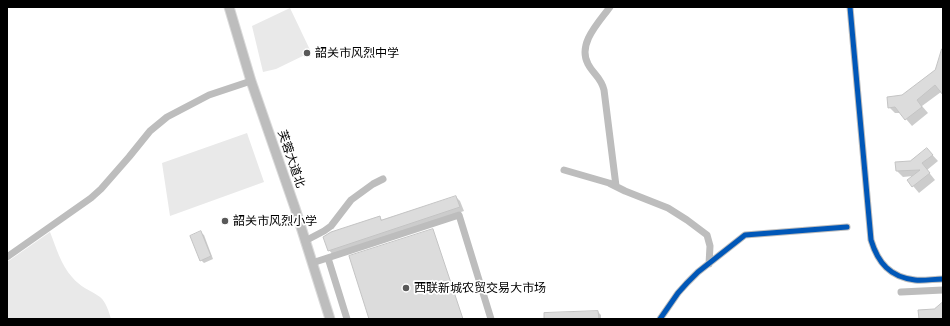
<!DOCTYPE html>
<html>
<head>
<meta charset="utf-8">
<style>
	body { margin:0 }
	#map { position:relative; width:950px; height:326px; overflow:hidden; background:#fff; font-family:Cabin,sans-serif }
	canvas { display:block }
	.frame { position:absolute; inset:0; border:8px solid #000; pointer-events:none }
</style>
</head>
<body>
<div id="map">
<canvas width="950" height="326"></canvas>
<div class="frame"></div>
</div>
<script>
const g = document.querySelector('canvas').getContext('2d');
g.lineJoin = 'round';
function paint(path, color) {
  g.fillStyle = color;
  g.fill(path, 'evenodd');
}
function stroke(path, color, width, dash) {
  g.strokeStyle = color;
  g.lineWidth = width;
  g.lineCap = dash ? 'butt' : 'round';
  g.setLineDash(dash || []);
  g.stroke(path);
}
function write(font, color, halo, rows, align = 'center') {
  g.font = font + ' Cabin,"Noto Sans SC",sans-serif';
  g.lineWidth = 3.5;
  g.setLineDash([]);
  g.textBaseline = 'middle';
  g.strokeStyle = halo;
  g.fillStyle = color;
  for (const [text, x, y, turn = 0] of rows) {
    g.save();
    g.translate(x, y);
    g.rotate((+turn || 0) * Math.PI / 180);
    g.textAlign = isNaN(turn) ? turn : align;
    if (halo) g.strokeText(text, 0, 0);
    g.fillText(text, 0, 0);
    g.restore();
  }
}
paint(new Path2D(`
	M290,8L311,52L276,69L263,72L252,26Z
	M247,133L264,182L170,216L162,163Z
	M50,232C56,247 61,265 72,277C80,287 90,290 100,297C106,302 109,312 111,319H7V262Z`), '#e9e9e9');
paint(new Path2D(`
	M943,57V93L941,92L922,106L928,113L912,126L901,113H895L889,107L935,71Z
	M927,149L938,161L927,170L935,180L919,193L908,180L913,176L903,177L897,171L911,162Z
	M456,197L460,201L464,211L333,255L329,250L379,217L383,221Z
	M200,232L204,235L213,259L204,263L201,260Z
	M598,312L601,315V319H545Z`), '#0003');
const building = new Path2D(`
	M942,49H943V95L935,85L917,100L922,107L905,120L895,107L888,108L887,97L902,95L935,70Z
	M927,148L933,155L922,163L930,173L912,187L907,180L920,170L896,171L895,162L910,161Z
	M456,196L460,207L328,251L323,237L331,232L380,216L381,220Z
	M433,229L463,319H369L349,256Z
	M201,231L211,256L200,261L190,236Z
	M943,302V319H919L918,310L934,309Z
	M598,311L599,319H544V313Z`);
paint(building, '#dcdcdc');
stroke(building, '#c4c4c4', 1);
const major = new Path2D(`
	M229,7L251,81L295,208L330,319`);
stroke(major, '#dbdbdb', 11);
stroke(new Path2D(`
	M610,7C599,22 577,44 588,64C593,74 601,77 604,90L616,186
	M850,7L871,240C878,263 890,277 915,280C924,281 934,279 943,279
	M564,170L609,183L625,191L668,208L687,220L707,235L710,246L709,264
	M305,241L324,231L331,226L351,200L373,184L383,179
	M7,257L91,198L101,189L129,157L150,131L167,117L209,95L251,81
	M328,258L347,319
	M312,263L459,215L491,319
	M901,292L943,290
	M660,319L678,293L687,283L698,272L745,235L847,227`), '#bdbdbd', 7);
stroke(major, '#bdbdbd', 9);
stroke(new Path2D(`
	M850,7L871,240C878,263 890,277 915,280C924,281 934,279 943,279
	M660,319L678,293L687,283L698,272L745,235L847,227`), '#0057b8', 5);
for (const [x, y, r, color] of [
	[307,53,4,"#595959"],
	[225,221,4,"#595959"],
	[406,288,4,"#595959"]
]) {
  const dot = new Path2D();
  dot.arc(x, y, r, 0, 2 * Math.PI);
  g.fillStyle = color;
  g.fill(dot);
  stroke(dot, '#fff', 1.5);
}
write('12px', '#000', '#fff', [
	["韶关市风烈中学",315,53],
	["韶关市风烈小学",233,221],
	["西联新城农贸交易大市场",414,288]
], 'left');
write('12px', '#000', '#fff', [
	["芙蓉大道北",291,159,71]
]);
</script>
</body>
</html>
